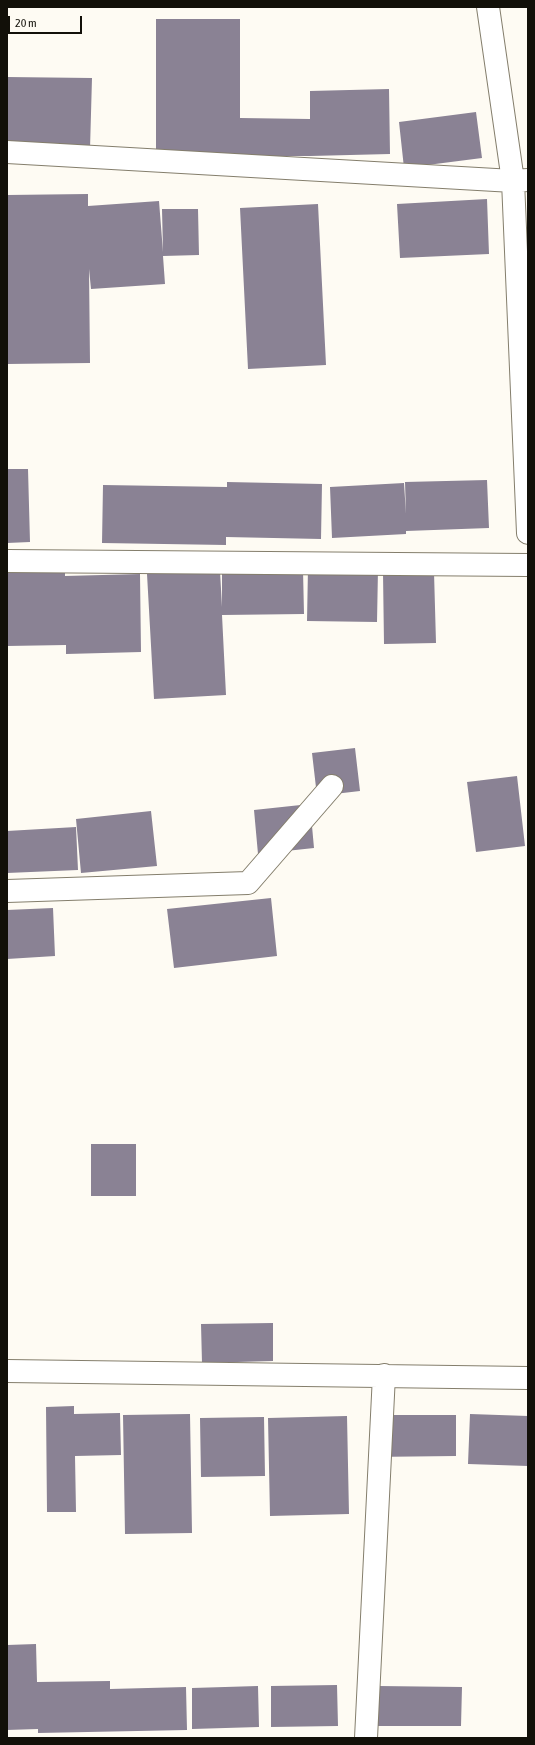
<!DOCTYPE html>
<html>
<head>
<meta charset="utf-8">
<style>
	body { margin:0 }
	#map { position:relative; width:535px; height:1745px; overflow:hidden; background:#fefbf3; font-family:"Asap Condensed",sans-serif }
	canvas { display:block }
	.frame { position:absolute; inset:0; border:8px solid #121009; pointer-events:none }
	.scale { position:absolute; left:8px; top:16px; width:74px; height:18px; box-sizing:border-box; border:2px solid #121009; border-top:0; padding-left:5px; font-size:12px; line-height:14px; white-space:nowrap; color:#121009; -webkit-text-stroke:3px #fefbf3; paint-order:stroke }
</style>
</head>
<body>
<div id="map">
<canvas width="535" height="1745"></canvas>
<div class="frame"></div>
<div class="scale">20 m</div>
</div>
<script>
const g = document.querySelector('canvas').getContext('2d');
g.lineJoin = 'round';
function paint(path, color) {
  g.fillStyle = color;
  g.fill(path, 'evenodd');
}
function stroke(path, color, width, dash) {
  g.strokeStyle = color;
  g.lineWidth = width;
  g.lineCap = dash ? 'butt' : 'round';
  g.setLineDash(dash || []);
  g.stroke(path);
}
paint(new Path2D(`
	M156,19H240V118L310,119V91L389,89L390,154L310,156H156Z
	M7,77L92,78L90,149L7,148Z
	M476,112L482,158L404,168L399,122Z
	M88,194V206L159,201L163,252L162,209H198L199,255L163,256L165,284L91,289L89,269L90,363L7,364V195Z
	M487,199L489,254L400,258L397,204Z
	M318,204L326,365L248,369L240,208Z
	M7,469H28L30,542L7,543Z
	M487,480L489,528L406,531V534L332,538L330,487L404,483L406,514L405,482Z
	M227,482L322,484L321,539L226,537V545L102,543L103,485L227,487Z
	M308,568L378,569L377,622L307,621Z
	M65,570V576L140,574L141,652L66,654V645L7,646V572Z
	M303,570L304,614L222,615L226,695L154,699L147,574L220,571L222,607V571Z
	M434,572L436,643L384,644L383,573Z
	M355,748L360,791L317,796L312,753Z
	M517,776L525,846L476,852L467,782Z
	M310,804L314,848L258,854L254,810Z
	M151,811L157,866L81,873L76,819Z
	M76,827L78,870L7,873V831Z
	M271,898L277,956L174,968L167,909Z
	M53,908L55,956L7,959V910Z
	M91,1144H136V1196H91Z
	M273,1323V1361L202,1363L201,1324Z
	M74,1406V1414L120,1413L121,1455L75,1456L76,1512H47L46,1407Z
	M190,1414L192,1533L125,1534L123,1415Z
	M470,1414L528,1416V1466L468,1464Z
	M370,1415H456V1456L370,1457Z
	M347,1416L349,1514L270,1516L268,1418Z
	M264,1417L265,1476L201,1477L200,1418Z
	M36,1644L37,1682L110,1681V1689L186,1687L187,1730L38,1733V1729L7,1730V1645Z
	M337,1685L338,1726L271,1727V1686Z
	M258,1686L259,1727L192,1729V1688Z
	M378,1686L462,1687L461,1726H377Z`), '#8a8294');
const minor = new Path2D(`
	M488,7L513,181L528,533
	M7,152L513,181L528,180
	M7,561L528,565
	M7,891L248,883L332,786
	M7,1371L528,1378
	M366,1738L384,1375`);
stroke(minor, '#847e6c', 24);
stroke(minor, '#fff', 22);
</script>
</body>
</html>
